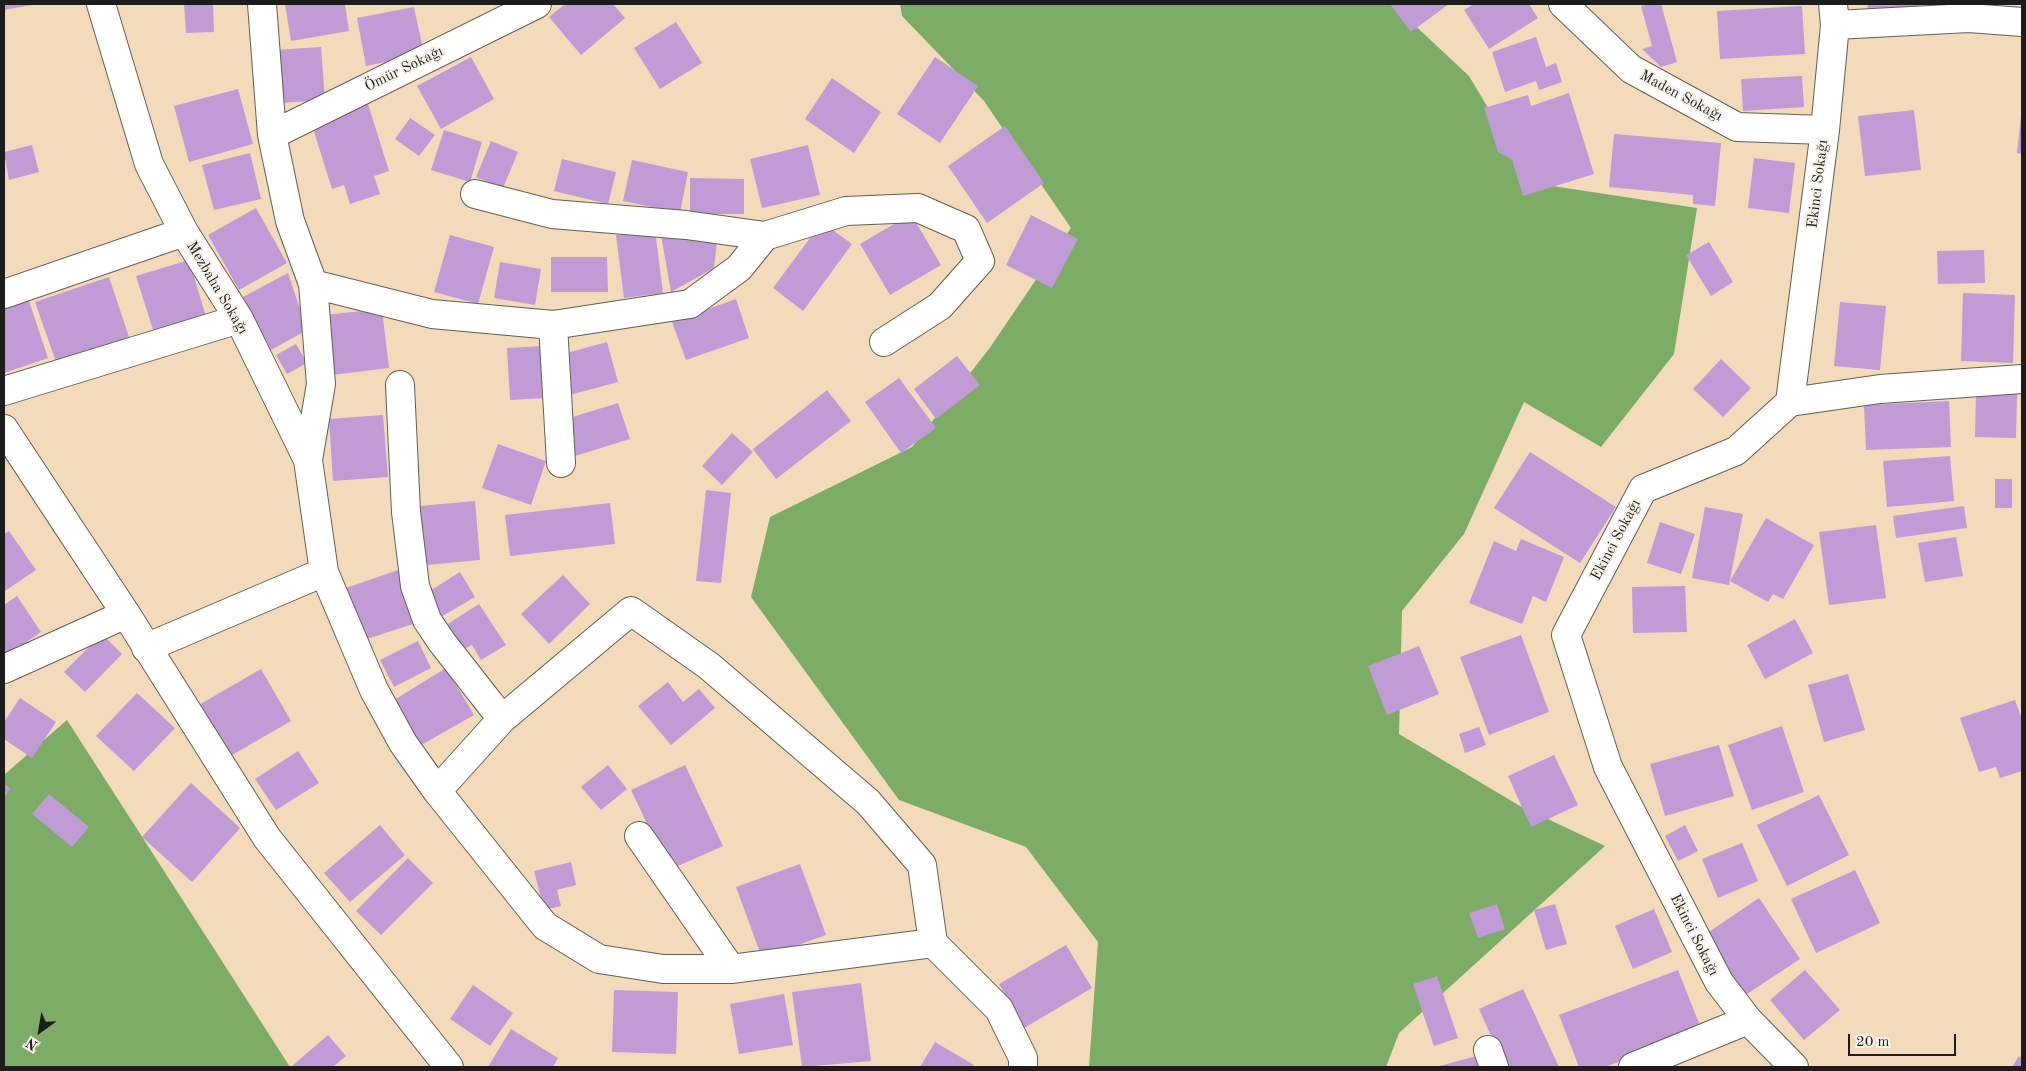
<!DOCTYPE html>
<html>
<head>
<meta charset="utf-8">
<style>
	body { margin:0 }
	#map { position:relative; width:2026px; height:1071px; overflow:hidden; background:#f2dabb; font-family:"Old Standard TT",serif }
	canvas { display:block }
	.frame { position:absolute; inset:0; border:5px solid #1c1c1c; pointer-events:none }
	.north { position:absolute; left:15px; top:1006px; width:50px; height:50px; -webkit-text-stroke:4px #f7f3e8; paint-order:stroke; rotate:212deg; font-size:14px; font-weight:700; line-height:20px; text-align:center; color:#1c1c1c }
	.north::after { content:''; display:block; margin:auto; width:18px; height:22px; background:#1c1c1c; clip-path:polygon(50% 0,100% 100%,50% 72%,0 100%) }
	.scale { position:absolute; left:1848px; top:1034px; width:108px; height:22px; box-sizing:border-box; border:2px solid #1c1c1c; border-top:0; padding-left:6px; font-size:15px; line-height:18px; white-space:nowrap; color:#1c1c1c; -webkit-text-stroke:4px #f7f3e8; paint-order:stroke }
</style>
</head>
<body>
<div id="map">
<canvas width="2026" height="1071"></canvas>
<div class="frame"></div>
<div class="north">N</div>
<div class="scale">20 m</div>
</div>
<script>
const g = document.querySelector('canvas').getContext('2d');
g.lineJoin = 'round';
function paint(path, color) {
  g.fillStyle = color;
  g.fill(path, 'evenodd');
}
function stroke(path, color, width, dash) {
  g.strokeStyle = color;
  g.lineWidth = width;
  g.lineCap = dash ? 'butt' : 'round';
  g.setLineDash(dash || []);
  g.stroke(path);
}
function write(font, color, halo, rows, align = 'center') {
  g.font = font + ' "Old Standard TT",serif';
  g.lineWidth = 4;
  g.setLineDash([]);
  g.textBaseline = 'middle';
  g.strokeStyle = halo;
  g.fillStyle = color;
  for (const [text, x, y, turn = 0] of rows) {
    g.save();
    g.translate(x, y);
    g.rotate((+turn || 0) * Math.PI / 180);
    g.textAlign = isNaN(turn) ? turn : align;
    if (halo) g.strokeText(text, 0, 0);
    g.fillText(text, 0, 0);
    g.restore();
  }
}
paint(new Path2D(`
	M900,4H1392L1469,76L1533,183L1697,208L1674,354L1601,447L1524,402L1464,534L1402,611L1399,734L1520,806L1605,846L1399,1033L1386,1067H1089L1098,942L1026,847L899,800L751,597L770,517L912,447L989,349L1071,228L984,101L902,16Z
	M67,720L290,1067H4V775Z`), '#7cac66');
paint(new Path2D(`
	M4,4H32V5L4,10Z
	M184,4H213L214,32L186,33Z
	M285,4H345L349,31L291,41Z
	M565,4H613L625,18L581,55L549,17Z
	M1390,4H1449L1411,32Z
	M1474,4H1529L1538,18L1489,49L1464,10Z
	M1650,4H1661L1677,62L1661,67L1642,49L1652,46L1641,6Z
	M1868,4H1919L1918,15L1867,11Z
	M1802,6L1805,54L1720,59L1717,11Z
	M414,7L424,54L366,66L357,18Z
	M676,22L702,63L660,89L634,48Z
	M1536,37L1546,67L1556,63L1562,82L1539,90L1536,81L1505,92L1492,52Z
	M321,47L325,100L279,103L275,50Z
	M471,57L494,99L441,129L417,86Z
	M935,57L978,86L940,143L897,114Z
	M1802,76L1804,107L1743,111L1741,79Z
	M832,78L881,112L854,153L805,119Z
	M238,89L253,144L189,162L174,106Z
	M1569,93L1594,174L1523,196L1512,160L1498,152L1484,108L1528,95L1531,106Z
	M368,104L389,171L374,176L380,194L350,204L344,185L332,189L311,122Z
	M1914,110L1921,170L1865,176L1858,116Z
	M2021,116H2022V154L2017,153Z
	M410,118L435,135L419,156L395,139Z
	M1005,126L1044,183L987,223L948,166Z
	M444,130L482,142L470,182L431,170Z
	M1614,134L1721,143L1715,206L1693,204V195L1609,187Z
	M491,141L518,152L503,188L476,177Z
	M32,145L39,172L9,180L4,152Z
	M808,145L820,195L762,208L750,159Z
	M250,153L261,199L214,210L202,165Z
	M1754,158L1795,163L1789,213L1748,208Z
	M562,159L616,172L608,204L554,191Z
	M632,160L688,172L680,213L623,201Z
	M690,178L744,179V214H690Z
	M256,208L287,263L239,290L208,235Z
	M911,214L941,265L890,295L860,244Z
	M1031,215L1078,239L1052,288L1006,265Z
	M822,222L852,244L803,311L773,288Z
	M655,230L663,293L624,298L616,235Z
	M450,235L494,247L478,304L434,292Z
	M661,235L717,241L714,268L671,292Z
	M1709,242L1733,282L1711,296L1686,255Z
	M1984,250L1985,283L1938,284L1937,251Z
	M551,257H607L608,292H551Z
	M189,260L207,320L155,336L136,276Z
	M500,262L541,269L535,305L494,298Z
	M288,273L307,330L271,350L243,297Z
	M109,277L129,337L56,362L35,302Z
	M1963,293L2015,295L2013,363L1961,361Z
	M28,298L48,358L4,373V306Z
	M736,299L749,338L686,360L672,322Z
	M1840,302L1886,306L1880,370L1834,366Z
	M382,309L389,368L332,375L324,315Z
	M607,342L618,382L570,395L559,355Z
	M296,344L307,363L287,374L276,355Z
	M543,346L547,398L510,400L507,348Z
	M957,356L980,385L936,419L914,389Z
	M1721,359L1751,388L1723,417L1693,389Z
	M899,378L936,428L901,453L865,402Z
	M827,390L851,421L776,479L753,449Z
	M1976,392L2017,394L2016,438L1975,437Z
	M1949,401L1951,447L1866,450L1864,405Z
	M618,403L630,439L575,456L563,420Z
	M383,415L388,477L333,481L329,419Z
	M732,433L753,452L722,485L702,466Z
	M498,444L546,461L531,505L482,488Z
	M1530,452L1616,507L1580,563L1494,508Z
	M1950,456L1954,501L1887,507L1883,461Z
	M1995,479H2012V508H1995Z
	M706,490L731,493L721,583L696,581Z
	M475,501L480,560L426,565L420,506Z
	M610,503L615,544L510,556L505,515Z
	M1964,506L1967,528L1896,538L1893,516Z
	M1705,507L1743,514L1729,585L1692,578Z
	M1766,518L1814,545L1783,599L1773,594L1768,602L1730,581Z
	M1660,522L1695,534L1681,574L1647,563Z
	M1876,525L1886,598L1829,605L1819,532Z
	M9,531L36,570L5,591L4,534Z
	M1956,537L1963,576L1925,582L1918,543Z
	M1521,539L1564,557L1546,602L1533,596L1522,624L1469,603L1494,541L1516,551Z
	M404,568L422,621L361,641L343,589Z
	M460,572L475,597L434,621L420,597Z
	M563,575L590,604L549,644L521,614Z
	M1685,586L1687,632L1633,633L1632,587Z
	M17,596L41,632L4,657V605Z
	M479,604L506,645L481,660L472,645L459,652L443,627Z
	M1795,619L1813,653L1765,679L1747,645Z
	M102,634L122,654L85,692L64,672Z
	M1521,635L1549,712L1489,735L1460,657Z
	M418,641L431,668L394,687L380,660Z
	M1419,646L1439,694L1387,715L1368,666Z
	M446,668L474,715L416,748L389,703Z
	M261,669L291,721L227,758L197,706Z
	M1848,674L1865,730L1824,742L1808,685Z
	M668,682L683,702L699,689L715,708L671,745L638,706Z
	M137,693L175,728L134,771L96,736Z
	M20,698L56,722L32,758L4,739V722Z
	M2015,700L2022,720V771L2000,778L1996,767L1979,772L1960,718Z
	M1782,726L1804,792L1752,810L1728,745Z
	M1479,727L1486,745L1465,753L1459,734Z
	M1719,745L1734,796L1665,816L1650,764Z
	M298,751L319,783L276,810L255,779Z
	M1554,755L1578,805L1531,827L1508,776Z
	M608,765L627,789L601,810L581,787Z
	M685,765L723,846L669,870L631,790Z
	M191,783L240,828L192,882L142,837Z
	M4,784L10,788L4,799Z
	M49,794L89,827L72,847L32,814Z
	M1819,795L1849,855L1787,886L1757,825Z
	M380,825L405,855L350,902L324,873Z
	M1685,825L1698,851L1678,861L1665,836Z
	M1742,843L1758,881L1718,898L1702,859Z
	M408,858L433,883L381,935L356,911Z
	M571,862L576,885L557,890L561,906L544,910L534,871Z
	M800,864L826,935L762,958L736,887Z
	M1855,870L1880,923L1816,953L1791,899Z
	M1759,898L1800,959L1744,996L1703,936Z
	M1497,904L1505,929L1478,938L1469,913Z
	M1555,904L1567,944L1546,950L1534,910Z
	M1654,909L1672,952L1633,969L1615,926Z
	M1066,945L1092,988L1024,1028L999,984Z
	M1678,970L1702,1031L1605,1067H1579L1559,1015Z
	M1805,970L1840,1010L1804,1040L1770,1000Z
	M1437,976L1458,1038L1434,1046L1413,984Z
	M861,983L871,1061L802,1067L792,992Z
	M473,985L513,1013L490,1046L450,1019Z
	M1523,989L1559,1067H1505L1479,1009Z
	M614,990L678,992L676,1054L612,1052Z
	M784,994L793,1045L739,1054L730,1004Z
	M511,1029L558,1058L553,1067H488Z
	M328,1035L346,1056L333,1067H291Z
	M935,1042L974,1065L972,1067H920Z
	M1480,1055L1484,1067H1436Z
	M2019,1056L2022,1059V1067H2012Z`), '#c09bd6');
const minor = new Path2D(`
	M101,4L149,164L184,232L239,319L308,460L324,572L374,690L403,743L437,791L545,926L599,959L663,969H731L933,943
	M262,4L272,135L290,221L313,284L321,384L308,460
	M1563,4L1631,69L1737,127L1825,130
	M1835,25L1969,18L2022,22
	M272,135L537,4
	M475,194L552,214L686,225L765,236
	M313,284L432,314L553,325L690,304L739,268L765,236L846,211L918,208L966,229L980,261L940,306L884,342
	M4,294L184,232
	M553,325L561,463
	M400,385L406,512L415,586L427,620L441,641L502,719
	M4,391L239,319
	M1790,402L1880,389L2022,379
	M4,429L126,614L267,838L449,1067
	M146,648L324,572
	M4,669L126,614
	M437,791L502,719L631,611L709,666L868,802L922,865L933,943
	M639,836L731,969
	M933,943L999,1009L1023,1058V1067
	M1488,1050L1494,1067
	M1633,1067L1748,1020
	M1794,1067L1748,1020L1719,982L1608,767L1566,635L1643,489L1736,451L1790,402L1825,130L1835,25L1833,4`);
stroke(minor, '#675e54', 30);
stroke(minor, '#fff', 28);
write('15px', '#1c1c1c', '#f7f3e8', [
	["Ömür Sokağı",404,69,-26],
	["Maden Sokağı",1681,96,28],
	["Ekinci Sokağı",1818,184,-83],
	["Mezbaha Sokağı",217,288,59],
	["Ekinci Sokağı",1616,540,-62],
	["Ekinci Sokağı",1694,935,63]
]);
</script>
</body>
</html>
